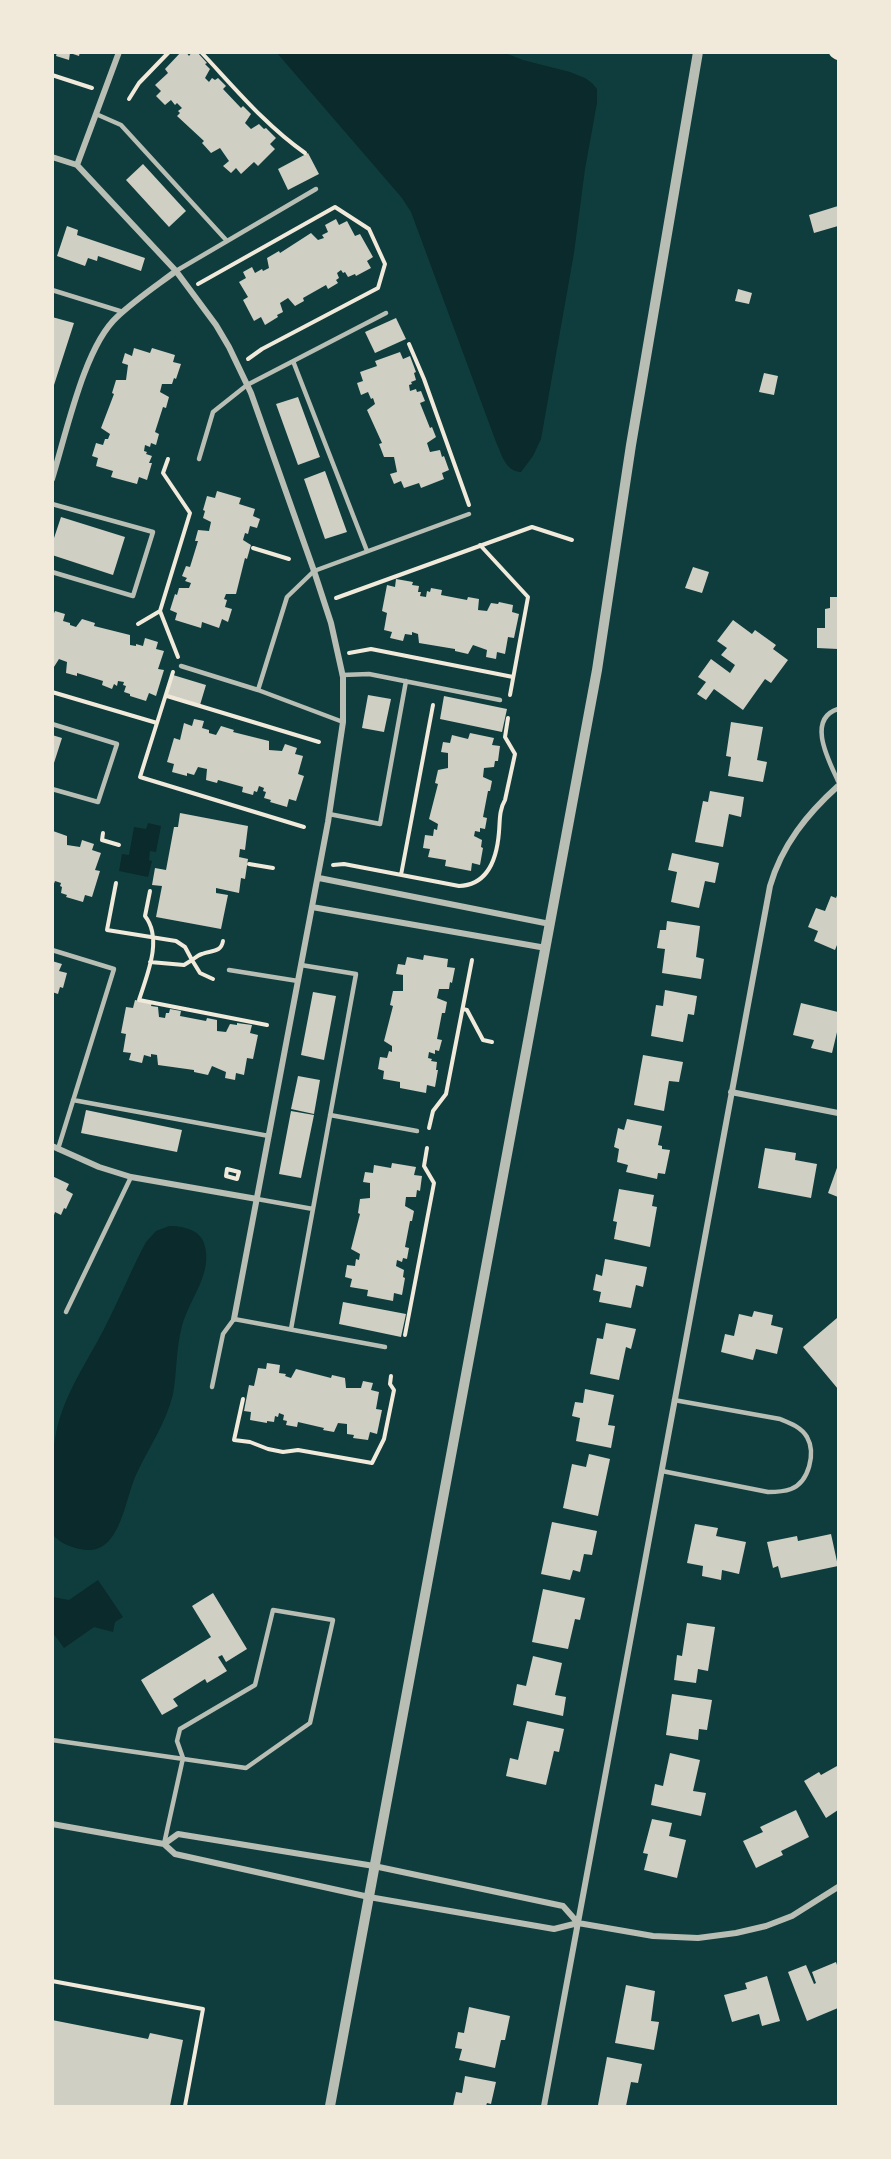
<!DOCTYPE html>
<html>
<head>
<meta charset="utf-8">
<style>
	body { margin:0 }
	#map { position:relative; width:891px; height:2159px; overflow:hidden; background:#0f3d3e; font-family:Manrope,sans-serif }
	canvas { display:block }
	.frame { position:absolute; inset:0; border:54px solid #f1e9da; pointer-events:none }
</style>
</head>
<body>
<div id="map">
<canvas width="891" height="2159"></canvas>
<div class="frame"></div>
</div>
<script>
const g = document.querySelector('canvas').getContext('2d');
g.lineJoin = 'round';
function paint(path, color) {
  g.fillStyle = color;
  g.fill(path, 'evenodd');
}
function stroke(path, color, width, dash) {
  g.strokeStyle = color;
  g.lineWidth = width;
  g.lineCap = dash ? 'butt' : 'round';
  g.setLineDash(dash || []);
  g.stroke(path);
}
paint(new Path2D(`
	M277,53H505L523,60L570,72L585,78L592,83L597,89V103L585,169L574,253L541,439L533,456L521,472C505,471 502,455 496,442L411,212L402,198Z
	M148,823L161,826L156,852L150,851L149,860L152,861L148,877L119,871L122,854L129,855L134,827L146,829Z
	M169,1226C182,1226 199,1229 204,1243C214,1273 189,1299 182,1326C176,1348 177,1372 173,1394C166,1423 149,1447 137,1473C124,1499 121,1559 80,1549C70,1547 60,1543 53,1535C52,1502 49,1466 56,1433C64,1394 86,1364 104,1329C119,1300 131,1270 146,1242L156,1231Z
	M98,1580L123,1617L115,1622L113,1632L94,1627L64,1648L53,1633V1597L69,1600Z`), '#0a2a2b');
paint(new Path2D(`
	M57,52H80L79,56L70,53L69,60L56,56Z
	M181,52H186L189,56L192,52H197L207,63L205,64L210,69L205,78L209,82L212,78L215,80L218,78L226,86L223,89L241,108L243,106L251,114L245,123L251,129L259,124L264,129L266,128L276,138L270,144L275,149L258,166L254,162L241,174L236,168L231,173L223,166L229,161L220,148L211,153L202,143L204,141L177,116L180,113L178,111L182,108L177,103L175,105L171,100L165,105L156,96L161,91L155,85L168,73L165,69Z
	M308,153L319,174L288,190L278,169Z
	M143,164L186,211L169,227L126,180Z
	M838,206V226L814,233L809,215Z
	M336,219L339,225L347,221L355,236L360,234L373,257L367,261L371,268L356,276L355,274L348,277L345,272L343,273L341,270L337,273L339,278L336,280L338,283L328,289L326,285L303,298L304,301L295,306L288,298L280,303L283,312L277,315L278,317L265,325L261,317L254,321L243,300L248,297L239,282L246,278L243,272L252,267L255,273L262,269L263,271L269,268L267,258L279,251L280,253L311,233L318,240L324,238L322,235L328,232L325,225Z
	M67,226L78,230L77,235L145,258L141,271L98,256L97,261L88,258L85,266L57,256Z
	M738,289L752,293L749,304L735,301Z
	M52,317L74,323L54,385L52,384Z
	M396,318L406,339L375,353L365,332Z
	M134,348L150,353L152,348L175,355L173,362L181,364L176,379L174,378L172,384H162L160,392L169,397L166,408L163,407L155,432L159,434L156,445L151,443L150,447L145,445L144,451L147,452L146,454L152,456L149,463H152L147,480L139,477L137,484L111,477L113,471L96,466L98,458L92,456L96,443L103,445L105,439H108L110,434L101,428L114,394L112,393L116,380H126L128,365L122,363L125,353L132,356Z
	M400,352L403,359L410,356L416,372L414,373L416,380L411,382L412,384L409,385L410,391L416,389L417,392L421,391L425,401L420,403L430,428L432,427L436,437L427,443L430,452L440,450L442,457L444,456L449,470L442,473L444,479L421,488L419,483L404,488L401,481L394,484L390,474L397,472L394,457H384L379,444L382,443L367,410L375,404L373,398L371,399L368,392L361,395L357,383L363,381L360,372L377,366L375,361Z
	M764,373L778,376L774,395L759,392Z
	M298,397L320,457L298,465L276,404Z
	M325,471L347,532L325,539L304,479Z
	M217,491L241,498L239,504L255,509L253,516L260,519L257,528L250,526L248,534L245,533L243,540L251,545L247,559L245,558L236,594H226L224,599L227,600L225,607L232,609L228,622L222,619L219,628L202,622L201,628L175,620L177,613L170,610L175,594L177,595L179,588H189L191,583L185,581L187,578L182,576L186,566L190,567L198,541H195L198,530L209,531L211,522L203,518L205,511L203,510L207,496L215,498Z
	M61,517L125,537L113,575L52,555V544Z
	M693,567L709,572L702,593L685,588Z
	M396,579L413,582L412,585L419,586L418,592H421L420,596L426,597L427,591L430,592L431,588L442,590L441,595L467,600L468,597L479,599L478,610L487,611L491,603L498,604L499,602L513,605L512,612L519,614L514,638L508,637L505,654L497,652L496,659L486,657L487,650L473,645L468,654L455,651V649L419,643L418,634L412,632V635L405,634L403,641L390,638L392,632L384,630L387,613L382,611L387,585L395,587Z
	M830,597H838V649L817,648V628H825V609L830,608Z
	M55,611L65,614L63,621L70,623V625L76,627L82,619L95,623L94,626L130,635V645L136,646V644L143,646L145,638L158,642L156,649L164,651L158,669L164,670L156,696L149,693L146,701L130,696V694L124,692L126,686L123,685L124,682L118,681L117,686L114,684L112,689L102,685L103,681L77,673V676L66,673L67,662L59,659L52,670V618Z
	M733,620L752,634L755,630L776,645L773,649L788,660L771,683L765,679L743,710L714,689L706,700L697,694L706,682L698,677L711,659L730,673L735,665L721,655L727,648L717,641Z
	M173,675L206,685L200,705L167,695Z
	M368,695L391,699L384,732L362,728Z
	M444,696L507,709L502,732L440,719Z
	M194,719L204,721L202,728L209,730V733L216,735L221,726L234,730L233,732L269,741V750L282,751L285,744L297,748L295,754L303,756L298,774L304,776L296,801L289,799L287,807L270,802L271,800L264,798L266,792L263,791L264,788L259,786L257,792L254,791L253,795L242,792L243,787L218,780L217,783L206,780L207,769L198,767L194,775L187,773V776L172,772L174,764L167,762L174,738L180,740L184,723L192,726Z
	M731,722L763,727L757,760L767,762L763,782L728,776L731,757L726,756Z
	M470,733L494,738L492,745L500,746L498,761H495L494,767L484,768L483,777L492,781L490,791H488L483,817L487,818L485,829L480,828V832L475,831L474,836L482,840L481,847L483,848L480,865L472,863L471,871L445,866L446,860L428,857L430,849L423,848L425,835L433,836L434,829L437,830L438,824L429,819L438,784L435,783L438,770L448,768V753L441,752L443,742L450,743L452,735L468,739Z
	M52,735L62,738L53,766H52Z
	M710,791L744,797L741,817L729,814L723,847L695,842L703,801L708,802Z
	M180,813L248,826L245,850L240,849L239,857L248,859L245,879L241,878L239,893L216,888V893L228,895L221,929L156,917L162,886L152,885L155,868L166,870L174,827H178Z
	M53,831L67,836V845L80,847L82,840L94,844L92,850L101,853L95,870L100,871L92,897L85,895L83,902L66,897L67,895L61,893L62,887L60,886L61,883L55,881L52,889Z
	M672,853L719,863L715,883L705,881L699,908L671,902L677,872L668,870Z
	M838,893V945H837L835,950L814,941L818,931L808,927L816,908L825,911L831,896L836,898Z
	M667,921L700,926L696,957L704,959L701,979L662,973L665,949L657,948L660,930H666Z
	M424,955L448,959L447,967L455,968L452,983L450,982L449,989H439L437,998L447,1002L445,1013H442L437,1039L442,1040L439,1051L435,1050V1054L429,1052L428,1058L432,1059L431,1061L437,1062L436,1070H438L435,1087L427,1085L426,1093L400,1088V1082L383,1079L384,1071L378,1069L380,1057L387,1058L389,1051L392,1052V1046L384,1041L393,1006L390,1005L393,991H403V975L396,974L398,964L405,965L407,957L423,960Z
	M52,961L62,964L59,971L67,973L63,988L60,987L58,994L52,992Z
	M665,990L697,996L694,1015L688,1014L683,1042L651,1036L656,1005L663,1006Z
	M313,992L336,996L324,1060L301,1055Z
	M135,1000L152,1003L151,1006L158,1007L159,1017L165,1018L166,1013H169L170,1009L181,1011L180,1016L206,1021L207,1018L217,1020V1031L226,1032L230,1024L237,1025V1023L252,1025L250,1033L258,1035L253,1059L247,1058L244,1075L236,1073L235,1080L225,1078L226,1072L212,1066L208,1075L194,1072V1070L158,1065L157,1055L151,1054V1057L144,1055L142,1063L129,1060L131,1053L123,1052L126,1034L121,1033L126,1007L133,1008Z
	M801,1003L838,1012V1028L832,1053L811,1048L814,1040L793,1035Z
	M643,1055L683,1062L679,1082L669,1081L664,1111L634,1105Z
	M298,1076L320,1080L314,1114L291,1109Z
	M86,1110L182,1130L177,1152L81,1133Z
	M291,1111L314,1115L301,1178L279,1174Z
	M627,1119L662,1126L658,1145L662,1146V1149L670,1150L665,1174L658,1173L657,1179L626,1172L628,1165L617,1162L619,1149L614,1147L618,1128L624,1130Z
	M765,1148L796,1153L795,1160L817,1164L811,1198L758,1188Z
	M392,1163L416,1167L414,1175L422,1176L420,1191L417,1190L416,1197H406L405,1206L414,1211L412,1221H410L405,1247L409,1248L407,1259L403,1258L402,1262L397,1260L396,1266L404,1270L403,1277L405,1278L402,1295L394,1293L393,1301L367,1296L368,1290L350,1287L352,1279L345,1277L347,1265L355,1266L356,1259L359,1260L360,1254L351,1249L360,1214L358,1213L360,1199L370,1198V1183L363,1182L365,1172L373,1173L374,1165L391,1168Z
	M838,1165V1197L828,1193Z
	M52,1176L69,1184L66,1190L73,1194L66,1209L64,1208L61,1215L55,1212L54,1215L52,1214Z
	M619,1189L654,1195L652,1206L657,1207L650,1247L614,1239L617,1222L613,1221Z
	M605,1259L647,1267L643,1287L636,1285L631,1308L599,1302L601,1292L593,1290L596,1274L602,1276Z
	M343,1302L406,1314L401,1337L339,1324Z
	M754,1311L773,1315L771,1325L783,1328L777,1354L756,1349L753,1360L721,1352L725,1334L734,1336L739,1314L752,1317Z
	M837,1318L838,1320V1389L803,1347Z
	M606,1323L636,1329L631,1349L626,1347L619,1380L590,1374L597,1338L603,1339Z
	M267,1363L280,1365L279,1373L286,1374L285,1376L291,1378L296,1369L331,1378L332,1375L345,1378L346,1388H361L363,1381L373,1383L371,1390L379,1392L376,1409L382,1410L377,1434L370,1432L368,1440L353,1438L354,1435L347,1434V1424L338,1423L334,1432L323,1430L324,1428L298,1422L297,1427L286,1425L287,1421L283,1420L284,1415L279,1413L278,1417L275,1416L274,1422L267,1421V1423L250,1420L251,1412L244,1411L249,1385L254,1386L258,1368L266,1369Z
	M585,1389L614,1395L608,1425L615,1426L611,1448L576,1441L580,1418L572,1416L575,1402L583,1403Z
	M589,1454L610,1459L598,1516L563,1508L572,1464L586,1467Z
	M552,1522L597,1531L592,1555L584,1554L580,1572L573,1570L570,1580L541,1574Z
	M695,1524L718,1528L716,1536L746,1542L739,1574L722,1570L721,1580L702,1576L703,1566L687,1563Z
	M831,1534L838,1566L781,1578L778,1566L773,1568L767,1542L797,1536L798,1541Z
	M543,1589L585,1598L580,1620L575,1619L568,1649L532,1642Z
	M213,1593L247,1649L226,1662L222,1655L218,1657L227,1671L207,1683L205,1679L173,1699L178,1706L162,1715L141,1680L211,1637L192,1606Z
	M687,1623L715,1627L708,1671L698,1669L696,1683L674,1680L677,1655L682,1656Z
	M533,1656L562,1663L555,1695L566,1697L563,1716L513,1705L517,1684L526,1686Z
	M672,1694L712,1700L707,1730L699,1729L698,1740L666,1735Z
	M527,1721L564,1729L559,1752L554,1751L546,1785L506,1776L510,1758L518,1760Z
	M670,1753L700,1760L693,1791L706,1793L701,1816L651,1805L655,1784L663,1786Z
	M837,1766L838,1769V1810L826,1818L804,1781L819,1772L821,1775Z
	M796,1810L809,1837L781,1851L783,1855L756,1868L743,1841L763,1832L760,1827Z
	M652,1819L672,1823L669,1836L686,1840L677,1878L644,1870L648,1854L643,1853Z
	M836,1962L838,1968V2008L807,2021L788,1972L806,1965L814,1984L816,1983L812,1972Z
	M767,1976L780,2021L762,2026L759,2014L732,2022L724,1995L747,1989L745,1983Z
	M626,1985L655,1991L651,2021L659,2022L654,2050L615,2043Z
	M469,2007L510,2016L505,2040H501L495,2068L459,2060L462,2049L455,2048L458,2032L464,2033Z
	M52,2020L148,2039L150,2033L183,2040L170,2106H52Z
	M607,2057L642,2064L638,2083L631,2082L626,2106L598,2105Z
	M465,2076L496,2082L491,2104L487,2103L486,2106H453L456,2092L462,2093Z`), '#cfcfc3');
stroke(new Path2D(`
	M201,52C234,87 265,125 305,153
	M52,75L92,88
	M129,99L139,83L169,52
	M198,284L335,207L369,229L385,264L378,288L262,349L248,359
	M409,344L424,379L469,505
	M168,459L163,473L190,513L160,611L178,657
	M480,545L528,597L510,695
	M253,548L289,559
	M336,598L532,527L572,540
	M138,624L160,611
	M349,653L371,649L513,677
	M173,672L140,777L304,827
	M52,692L157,723
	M167,696L319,742
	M103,833L102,840L119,845
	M249,864L273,868
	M333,865L344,864L459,886C489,885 497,857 499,832C500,821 499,810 505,800L515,754L505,737L508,718
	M401,875L433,705
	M116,883L107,930L176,941L185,947L192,960C195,958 198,955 202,954C211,950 221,953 223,941
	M150,891L145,916C163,939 147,975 139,1000L267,1025
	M150,962L184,965L192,960L200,973L213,979
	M463,1009L467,1010L483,1040L492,1042
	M429,1128L433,1111L446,1094L472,960
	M227,1169L239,1172L237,1179L226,1176Z
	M405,1335L434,1183L424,1166L427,1148
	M243,1399L234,1440L250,1442L268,1449L283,1452L298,1450L372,1463L384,1439L394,1390L390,1384L391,1376
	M52,1981L203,2009L185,2106`), '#f1e9da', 4);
stroke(new Path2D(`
	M96,114L121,125L227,241
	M176,271L316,189
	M52,290L123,312
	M293,361L367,551
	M199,459L213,412L247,385L386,313
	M52,504L153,532L133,596L52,572
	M181,666L258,690L343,722
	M342,675L369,674L500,700
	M258,690L287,597L314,571L469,514
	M838,709C806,719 829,761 838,781
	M52,724L117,744L98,802L52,789
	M329,814L380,824L406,681
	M52,950L114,969L58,1149
	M229,970L298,981
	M73,1100L269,1136
	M330,1115L417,1131
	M257,1199L313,1209
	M66,1312L131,1177
	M291,1329L356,974L301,965
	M212,1387L223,1334L234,1319L385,1347
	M662,1471L768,1492C775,1492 783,1492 791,1489C809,1482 816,1453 807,1437C801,1427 790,1423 780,1419L674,1400
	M52,1740L246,1768L310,1723L333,1620L273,1610L255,1685L180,1729L177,1741L183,1758L164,1844`), '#b8beb3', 4.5);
stroke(new Path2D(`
	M52,157L77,165L176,271L216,325L229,347L251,393L314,571L331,623L343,677V722L328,822L234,1319
	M77,165L119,52
	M52,479C66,435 84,347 117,317C135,300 156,286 176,271
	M319,878L550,924
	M312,907L546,948
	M731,1092L838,1113
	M52,1146L99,1167L131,1177L257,1199
	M52,1824L164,1844L175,1854L369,1897L554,1929L578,1923L653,1936L698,1938L736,1933L766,1926L792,1916L838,1887
	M164,1844L178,1834L374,1866L563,1906L578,1923
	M544,2106L770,886C782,845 807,814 838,786`), '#b8beb3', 6);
stroke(new Path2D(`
	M330,2106L597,670L631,445L698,52`), '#b8beb3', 10);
stroke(new Path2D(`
	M835,52L838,54`), '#f1e9da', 12);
</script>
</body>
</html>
